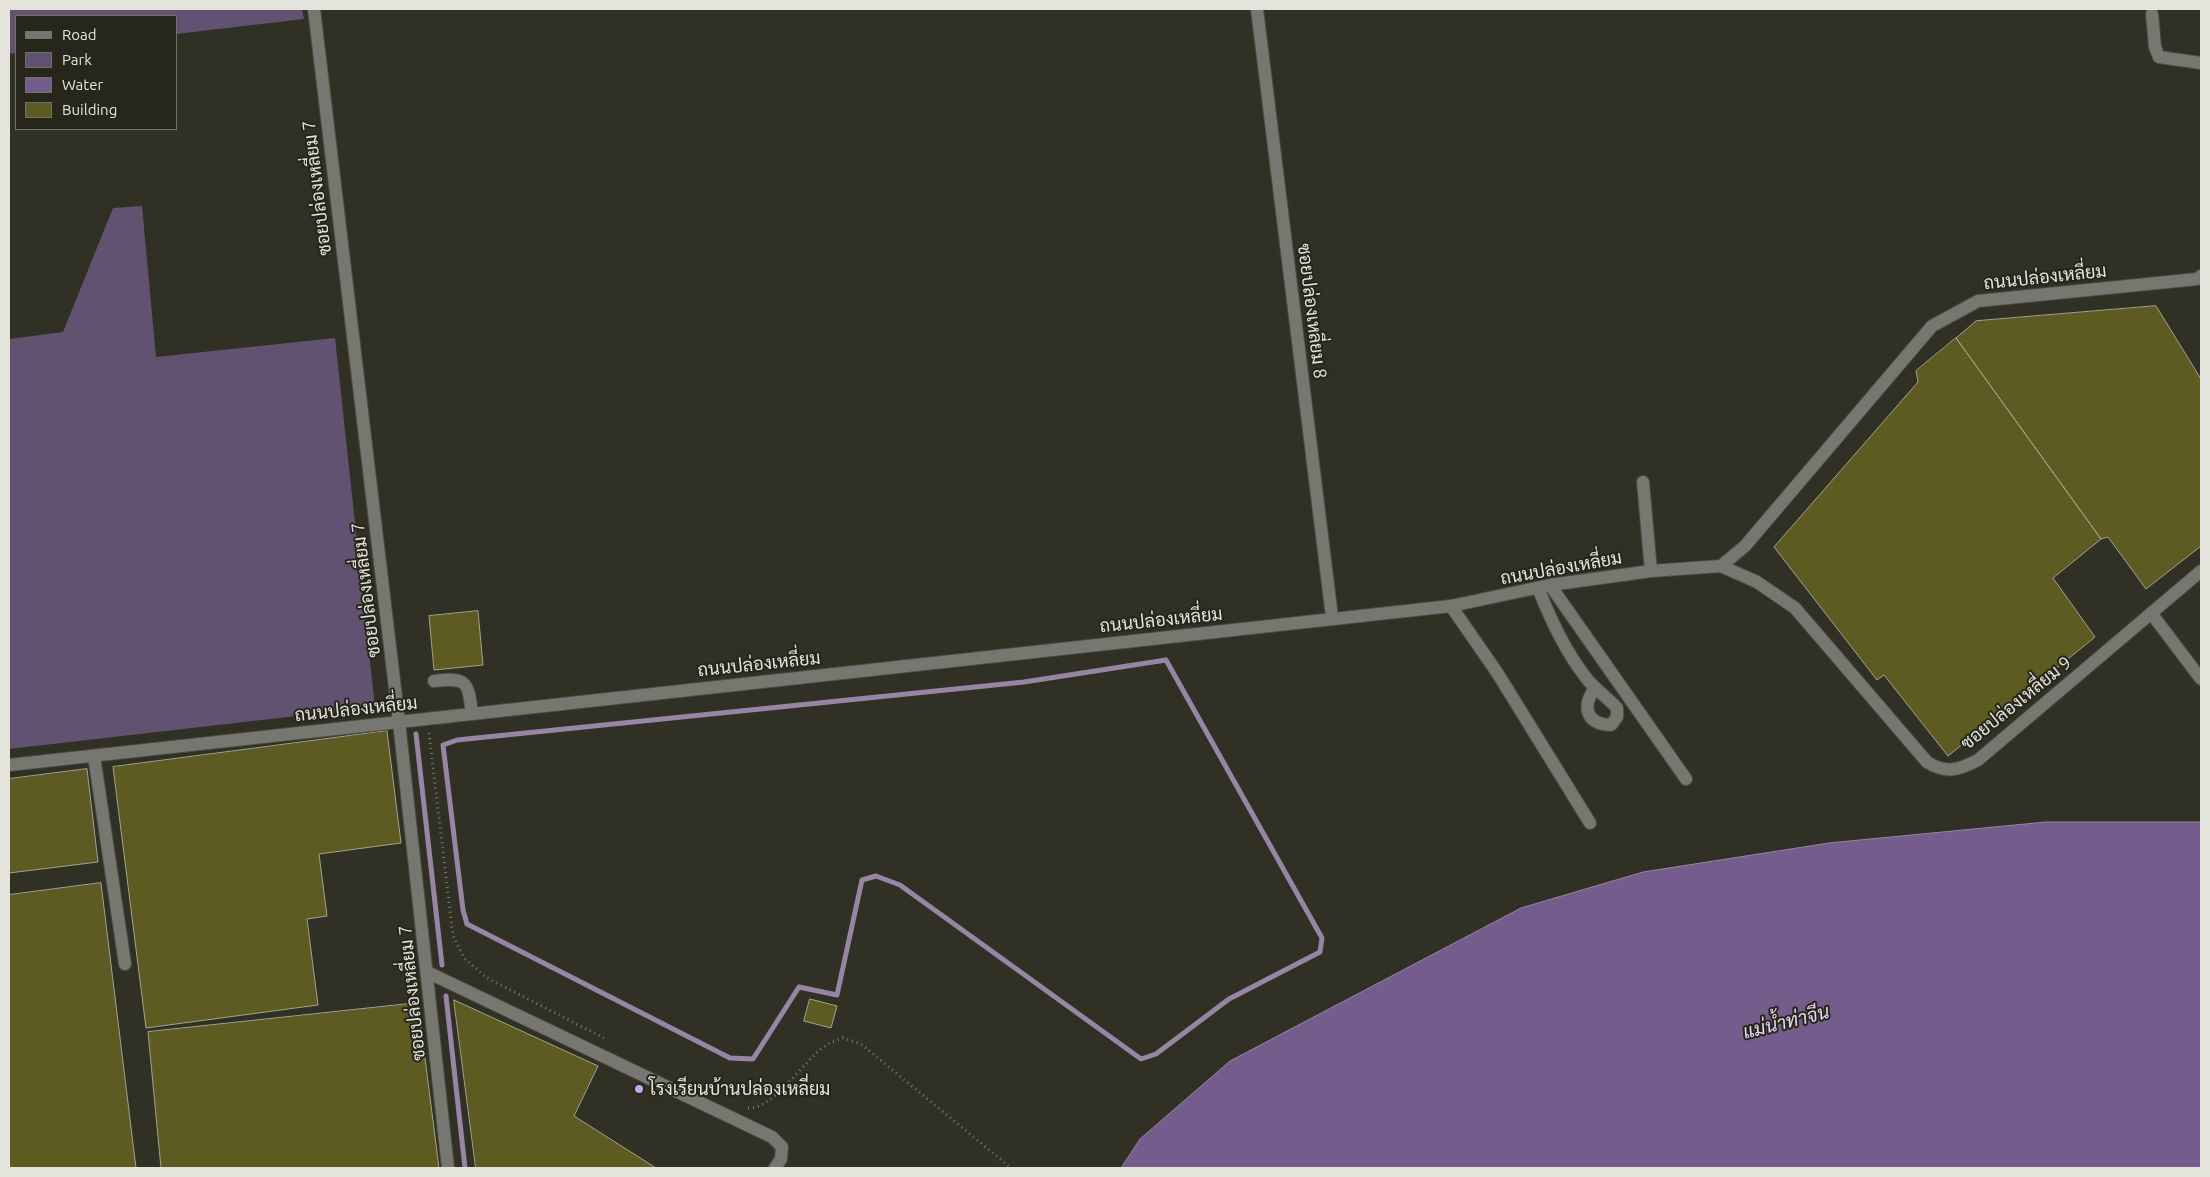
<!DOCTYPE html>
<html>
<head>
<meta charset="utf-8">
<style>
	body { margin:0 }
	#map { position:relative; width:2210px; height:1177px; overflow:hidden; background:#303024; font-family:Ubuntu,sans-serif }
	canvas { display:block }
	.frame { position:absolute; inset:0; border:10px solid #e4e4dc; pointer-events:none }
	.legend { position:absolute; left:15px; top:15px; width:162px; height:115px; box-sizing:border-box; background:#26261a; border:1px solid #727268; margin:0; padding:6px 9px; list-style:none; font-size:15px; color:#e4e4dc }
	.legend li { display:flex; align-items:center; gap:10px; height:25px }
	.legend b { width:25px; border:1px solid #727268 }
</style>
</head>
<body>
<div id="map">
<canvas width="2210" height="1177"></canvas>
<div class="frame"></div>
<ul class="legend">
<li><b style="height:6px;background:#777771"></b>Road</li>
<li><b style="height:14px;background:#605270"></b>Park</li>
<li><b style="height:14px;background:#745c8c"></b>Water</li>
<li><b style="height:14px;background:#5d5b21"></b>Building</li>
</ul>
</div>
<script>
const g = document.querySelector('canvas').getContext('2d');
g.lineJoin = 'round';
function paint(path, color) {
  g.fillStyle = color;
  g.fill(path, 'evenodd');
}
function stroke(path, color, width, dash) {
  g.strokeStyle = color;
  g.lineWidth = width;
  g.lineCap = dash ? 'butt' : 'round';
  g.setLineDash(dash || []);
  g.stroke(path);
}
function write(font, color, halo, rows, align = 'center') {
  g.font = font + ' Ubuntu,Sarabun,sans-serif';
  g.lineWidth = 4;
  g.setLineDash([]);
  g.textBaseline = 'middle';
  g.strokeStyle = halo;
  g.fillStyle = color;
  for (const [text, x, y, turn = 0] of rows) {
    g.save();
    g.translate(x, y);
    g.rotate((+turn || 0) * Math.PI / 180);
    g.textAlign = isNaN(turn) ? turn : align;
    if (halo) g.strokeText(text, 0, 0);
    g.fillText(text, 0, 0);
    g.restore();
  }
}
paint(new Path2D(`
	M9,9H302L304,19L176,34V16H16V53L9,54Z
	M142,206L156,357L335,338L375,707L9,749V339L63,332L113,208Z`), '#605270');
const water = new Path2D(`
	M2046,822H2201V1168H1121L1140,1139L1230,1061L1521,908L1643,872L1829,843Z`);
paint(water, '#745c8c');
stroke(water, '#9685a4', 1);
stroke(new Path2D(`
	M1166,660L1322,938L1320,952L1229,999L1156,1054L1141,1059L900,885L876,876L862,880L837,995L799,987L753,1059L730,1058L467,924L463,910L443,745L457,740L1024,682Z
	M416,734L442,965
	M446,996L465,1168`), '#9685a4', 5);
const building = new Path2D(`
	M2156,306L2201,379V546L2146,589L2108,537L2101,539L1956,338L1976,321Z
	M1956,338L2101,539L2053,578L2095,637L1948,756L1884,675L1877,680L1774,547L1918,382L1916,371Z
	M478,611L483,665L434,670L429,616Z
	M387,731L401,843L319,854L327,916L307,919L318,1005L146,1028L113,767Z
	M87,769L98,862L9,873V779Z
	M101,883L136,1168H9V895Z
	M810,999L837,1006L831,1028L804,1021Z
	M454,1000L598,1066L574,1116L656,1168H476Z
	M418,1003L439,1168H161L148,1032Z`);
paint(building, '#5d5b21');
stroke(building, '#a3a394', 1);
const minor = new Path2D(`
	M314,9L399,722L448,1168
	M1257,9L1332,617
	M2152,14L2155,47L2159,57L2201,63
	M1643,482L1651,571
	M1721,566L1757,582L1795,608L1927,762C1946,774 1959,770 1978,760L2201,571
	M1550,585L1686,779
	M1538,588C1551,620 1565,651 1587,679C1596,690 1608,698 1617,708V717L1611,725C1585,724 1582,706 1595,688
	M1451,606L1498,674L1590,823
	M2151,613L2201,679
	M434,681C468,677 468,682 472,714
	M94,756L125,964
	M9,765L1451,606L1550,585L1651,571L1721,566L1745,546L1932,326L1978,301L2197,279L2201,276
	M427,972L772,1137L782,1147L781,1159L775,1168`);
stroke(minor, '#4d4d41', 14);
stroke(new Path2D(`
	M429,733L453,936L464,958L487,978L604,1038
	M748,1108C773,1110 805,1059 825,1046C830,1042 837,1040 843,1038L861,1044L1011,1168`), '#78786e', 3, [1, 4]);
stroke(minor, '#777771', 12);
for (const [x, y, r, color] of [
	[639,1089,5,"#c9a5ee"]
]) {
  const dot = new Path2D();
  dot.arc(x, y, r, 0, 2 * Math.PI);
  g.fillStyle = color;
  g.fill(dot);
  stroke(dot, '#26261a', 2);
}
write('18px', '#e4e4dc', '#26261a', [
	["ซอยปล่องเหลี่ยม 7",317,188,-97],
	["ถนนปล่องเหลี่ยม",2045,277,-6],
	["ซอยปล่องเหลี่ยม 8",1312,311,83],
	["ถนนปล่องเหลี่ยม",1561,568,-10],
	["ซอยปล่องเหลี่ยม 7",366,590,-97],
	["ถนนปล่องเหลี่ยม",1161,620,-6],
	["ถนนปล่องเหลี่ยม",759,664,-6],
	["ซอยปล่องเหลี่ยม 9",2016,703,-39],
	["ถนนปล่องเหลี่ยม",356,709,-6],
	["ซอยปล่องเหลี่ยม 7",412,993,-96]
]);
write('18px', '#e4e4dc', '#26261a', [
	["โรงเรียนบ้านปล่องเหลี่ยม",649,1089]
], 'left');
write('italic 19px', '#e6d7f6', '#26261a', [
	["แม่น้ำท่าจีน",1786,1022,-14]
]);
</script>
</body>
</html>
